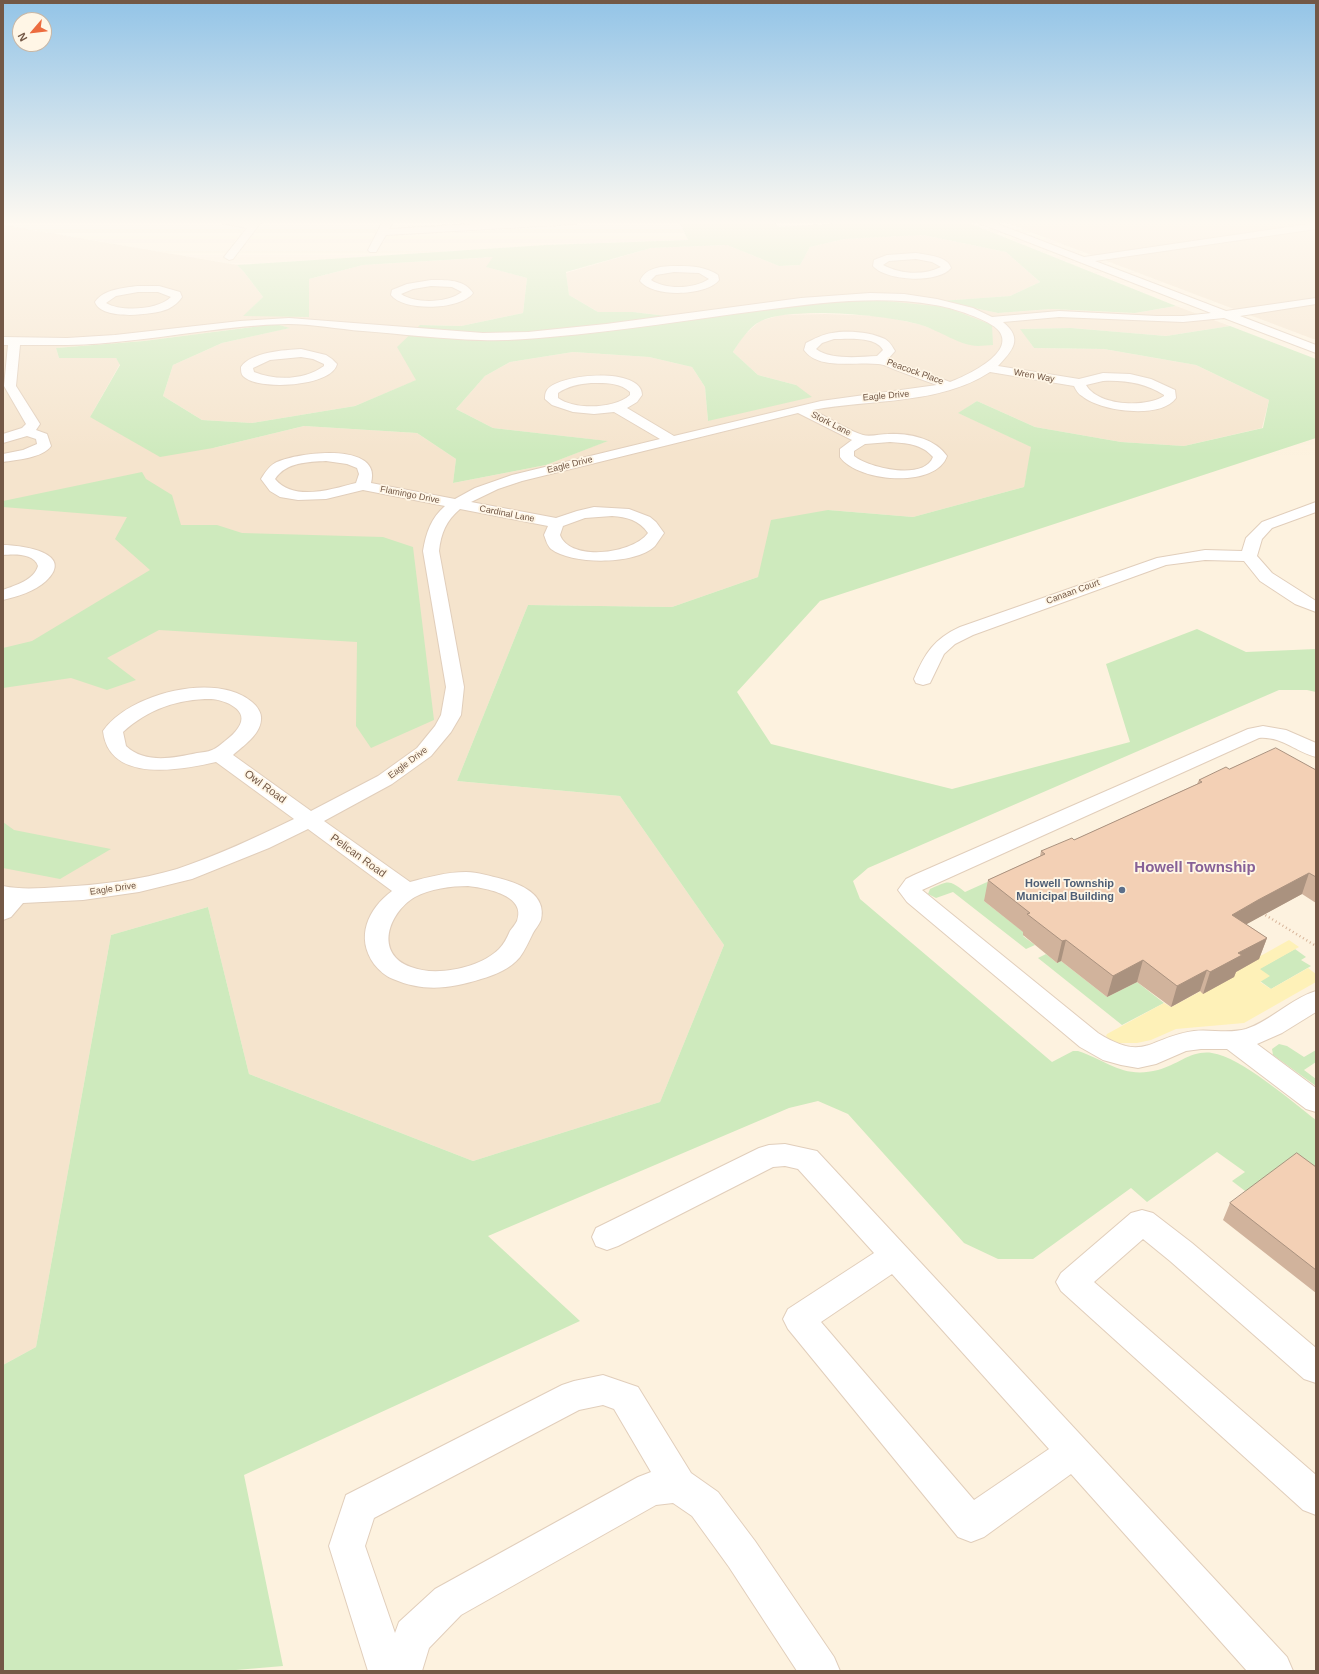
<!DOCTYPE html>
<html>
<head>
<meta charset="utf-8">
<style>
	body { margin:0 }
	#map { position:relative; width:1319px; height:1674px; overflow:hidden; background:#fdf2df; font-family:Helvetica,sans-serif }
	canvas { display:block }
	.frame { position:absolute; inset:0; border:4px solid #735846; pointer-events:none }
	.north { position:absolute; left:12px; top:12px; width:40px; height:40px; box-sizing:border-box; background:#fff6e6; border:1px solid #c7b7a6; border-radius:50%; rotate:242deg; font-size:11px; font-weight:700; line-height:16px; text-align:center; color:#735846 }
	.north::after { content:''; display:block; margin:auto; width:14px; height:18px; background:#ec6c3f; clip-path:polygon(50% 0,100% 100%,50% 72%,0 100%) }
</style>
</head>
<body>
<div id="map">
<canvas width="1319" height="1674"></canvas>
<div class="frame"></div>
<div class="north">N</div>
</div>
<script>
const g = document.querySelector('canvas').getContext('2d');
g.lineJoin = 'round';
function paint(path, color) {
  g.fillStyle = color;
  g.fill(path, 'evenodd');
}
function stroke(path, color, width, dash) {
  g.strokeStyle = color;
  g.lineWidth = width;
  g.lineCap = dash ? 'butt' : 'round';
  g.setLineDash(dash || []);
  g.stroke(path);
}
function write(font, color, halo, rows, align = 'center') {
  g.font = font + ' Helvetica,sans-serif';
  g.lineWidth = 3.5;
  g.setLineDash([]);
  g.textBaseline = 'middle';
  g.strokeStyle = halo;
  g.fillStyle = color;
  for (const [text, x, y, turn = 0] of rows) {
    g.save();
    g.translate(x, y);
    g.rotate((+turn || 0) * Math.PI / 180);
    g.textAlign = isNaN(turn) ? turn : align;
    if (halo) g.strokeText(text, 0, 0);
    g.fillText(text, 0, 0);
    g.restore();
  }
}
paint(new Path2D(`
	M1316,221V339H1313L1004,222Z
	M3,225L237,265L244,272L263,297L244,316L309,279L363,265L494,257L487,267L527,278L523,313L461,326L420,325L417,380L355,406L252,423L202,420L163,396L173,365L222,343L289,328L276,324L144,341L56,348L59,358H116L120,364L90,417L213,448L304,426L417,433L456,459L453,483L546,465L607,441L493,428L456,409L485,376L510,362L573,352L649,357L692,367L705,387L708,421L796,385L758,375L733,352L742,337L760,321L781,315L825,314L882,316L922,325L977,346L946,307L692,319L633,312H598L569,295L566,273L651,248L727,245L779,266L800,265L810,247L844,239L923,235L1006,252L1040,282L1010,296L942,301L998,313L1051,309L1135,313L1176,306L1230,326L1166,336L1071,328L1021,329L1034,348L1104,349L1196,365L1269,400L1262,428L1184,446L1121,442L1035,427L977,401L959,413L1032,447L1024,487L913,517L828,510L758,577L672,607L528,605L457,781L620,796L724,945L660,1102L473,1161L249,1074L208,907L111,935L36,1347L3,1365Z`), '#f5e4cd');
paint(new Path2D(`
	M679,221H773L779,227L875,221H964L1176,306L1135,313L1051,309L998,313L940,301L1010,296L1040,282L1006,252L923,235L844,239L810,247L800,265L779,266L727,245L651,248L566,272L569,295L598,312H633L692,319L833,301L876,300L946,307L992,325L993,345C988,345 983,346 978,346C961,346 938,330 921,325C888,315 792,306 761,321C749,327 740,341 733,352L758,375L796,385L812,397L708,421L705,387L692,367L649,357L573,352L510,362L485,376L456,409L493,428L608,441L546,465L453,483L456,459L417,433L304,426L213,448L160,457L90,417L120,365L116,358H59L56,348L144,341L276,324L290,328L222,343L173,365L163,396L202,420L252,423L355,406L416,380L397,347L420,325L461,326L523,313L527,278L486,267L493,257L363,265L309,279V317L243,316L263,297L244,272L237,265L546,245L688,240Z
	M1230,326L1316,359V438L820,601L737,692L771,744L952,789L1130,742L1106,664L1197,629L1246,652L1316,649V692L1307,690H1279L868,868L853,881L860,899L1052,1062L1073,1051H1078C1108,1061 1123,1079 1158,1070C1178,1065 1191,1050 1212,1053C1241,1057 1291,1101 1316,1120V1189L1253,1197L1232,1181L1245,1172L1217,1152L1147,1202L1131,1188L1033,1259H998L964,1243L848,1114L818,1101L789,1108L488,1236L580,1321L244,1475L283,1666L224,1671H3V1365L36,1347L111,935L208,907L249,1074L473,1161L660,1102L724,945L620,796L457,781L528,605L672,607L758,577L771,520L828,510L913,517L1024,487L1031,447L958,413L977,401L1035,427L1121,442L1184,446L1263,428L1269,400L1196,365L1104,349L1034,348L1020,329L1071,328L1166,336Z
	M142,472L146,479L172,495L181,525H217L242,533L383,537L413,547L434,720L371,748L356,726L357,642L159,630L107,658L136,680L107,690L71,678L3,688V648L32,641L150,570L115,539L127,517L3,507V501Z
	M3,822L14,830L111,849L60,879L3,868Z
	M1118,823L984,901L1026,934L1023,936L1035,945L1026,949L953,892L936,898L928,894L930,889C949,881 948,879 965,892Z
	M1295,949L1306,957L1301,960L1311,966L1271,989L1260,981L1259,969Z
	M1046,954L1057,963L1061,961L1107,997L1137,982L1164,1003L1122,1025L1038,958Z
	M1279,1044L1287,1046L1304,1057L1316,1050V1062L1304,1070L1316,1079V1086L1273,1055L1272,1049Z`), '#ceeabd');
paint(new Path2D(`
	M1289,940L1299,947L1260,969L1270,976L1260,982L1271,989L1308,968L1316,974V982L1244,1023L1176,1029L1151,1040L1137,1043H1117L1110,1040L1106,1036L1107,1034L1164,1003L1171,1007L1231,975L1257,958Z`), '#fef1b8');
const minor = new Path2D(`
	M220,221H240L251,223L252,221H262L233,259L229,260L224,257L247,228L222,223Z
	M383,221H393L389,229L526,221H580L575,224L386,235L376,252H370L368,250Z
	M977,221H990L1084,257L1316,223V229L1095,261L1226,311L1316,298V304L1240,316L1316,345V353L1224,318L1183,322L1059,317L1003,322C1024,339 1012,351 998,366L1079,379L1103,373L1130,374L1151,379L1175,390L1176,398C1161,420 1099,411 1082,396C1078,394 1076,390 1074,386L990,372C940,405 870,399 813,410C827,417 849,431 863,435C870,437 881,434 888,434C909,433 935,438 947,456C936,489 857,482 840,457V449L852,440L798,413L522,481L498,489L471,502L556,518L577,511L594,507L629,509L650,517L656,522L664,533C661,537 658,542 655,546C636,565 572,565 551,549C547,545 546,540 544,535L548,526L460,509C446,521 441,533 439,551L464,687L461,715L451,732L431,756L392,784L324,821L410,882C428,877 447,872 466,872C478,872 490,876 502,879C521,884 547,895 541,920C539,925 535,929 533,933C529,941 525,950 520,957C510,969 495,975 481,979C450,989 423,992 393,979C385,976 379,970 374,964C355,937 368,909 392,891L308,829L269,848L192,879L139,892L83,900L23,903L11,917L3,920V886C22,890 41,888 60,887C99,885 140,880 177,869C216,856 257,837 294,819L216,762C181,770 109,784 103,731C128,694 216,671 252,702C257,706 262,713 261,720C260,735 243,746 233,755L311,811L378,776L417,748L435,726L441,715L446,687L423,551C426,533 431,518 445,506L363,490L326,499L298,500L280,497L270,491L261,479C265,473 268,467 275,463C296,452 383,441 371,483L455,499L475,488L512,475L660,439L614,412L594,414L573,412L552,405L545,399C545,396 545,393 547,390C560,373 642,367 642,395L637,402L627,408L674,436L821,401L937,385C923,380 909,375 896,370C890,368 884,364 878,364C857,361 819,371 804,350L806,343C814,339 823,334 832,333C847,330 871,332 885,339C890,342 892,346 895,351L888,359L950,382C966,376 1016,353 999,331C991,320 950,307 935,305C879,295 820,303 764,310C693,319 622,331 550,337C527,339 504,341 481,340C441,339 402,334 363,331C338,329 312,324 288,324C230,325 173,337 116,342C84,346 52,345 20,345L16,386L40,424L36,430L47,434L51,446C43,458 16,460 3,462V454L23,450L37,444L36,439L27,436L3,443V434L22,428L26,424L4,386L8,345H3V337L67,338L115,335L240,321L289,318L483,333L528,332L606,324L801,298L870,293L904,294L937,299L973,308L992,317L1059,311L1157,316H1183L1211,313L979,223ZM834,339C847,339 876,336 883,350L877,356C859,357 830,360 816,349L822,343ZM1103,381C1125,380 1145,383 1164,395V396C1145,408 1098,406 1086,385ZM591,383C605,383 619,382 630,392V395C614,409 575,410 558,398V393C568,386 579,384 591,383ZM890,442C906,443 922,444 933,457C924,481 869,468 854,456V451L865,444ZM326,461L347,464L357,468L359,474L356,483C332,489 294,502 275,479C286,462 308,462 326,461ZM612,516C627,517 639,520 648,533C633,554 570,562 560,535L563,526L585,518ZM211,699C225,700 251,710 238,728C235,733 230,737 225,741C221,744 217,748 212,750C208,752 202,752 197,753C174,758 145,764 126,746L123,732C148,709 178,699 211,699ZM468,886C485,888 527,895 517,921C515,925 512,928 510,931C507,938 504,944 499,949C480,968 436,977 411,967C374,954 388,913 415,897C429,889 452,886 468,886Z
	M916,253C926,255 948,256 951,268C938,284 886,281 873,266L874,260L887,255ZM916,259L932,262L941,267C923,276 900,274 883,265L889,261Z
	M679,266C693,266 706,267 718,275L719,280C707,296 653,298 640,281C646,266 665,266 679,266ZM674,272L699,273L709,279C694,289 666,290 651,280L656,275Z
	M431,280C446,280 464,279 473,293C461,310 404,312 391,295L392,290L407,284ZM431,286L452,287L462,292C447,303 416,304 401,294L413,289Z
	M138,286H159L180,292L182,297C179,302 174,306 168,309C154,315 101,321 95,302C104,289 123,288 138,286ZM138,292H158L171,297C158,310 121,312 106,303L116,296Z
	M301,349L326,355L332,359L337,364C332,387 257,391 243,376C241,374 241,370 241,367C251,352 284,350 301,349ZM301,357L313,359L324,364V366C305,380 276,381 254,372L253,368L270,360Z
	M1316,502V512L1272,528L1262,539L1257,556L1272,573L1316,601V612L1295,604L1260,581L1244,561L1205,560L1166,565L973,635L955,644L944,654L930,683L923,685L916,683L914,679C925,653 934,639 960,627L1157,558L1205,550L1242,551L1246,538L1262,522Z
	M3,545C22,545 76,553 46,581C34,592 18,596 3,600V590C16,585 34,580 38,566C34,553 14,554 3,555Z
	M1263,726L1286,730L1316,743V757C1296,752 1281,736 1259,738L922,890L1098,1033C1146,1063 1149,1037 1194,1031C1210,1029 1229,1034 1246,1029C1271,1021 1290,999 1316,991V1012L1282,1033L1257,1044L1316,1088V1112L1306,1109L1227,1049H1201L1186,1051L1156,1064L1138,1068L1121,1065L1103,1060L1080,1047L907,902L898,890L906,879L914,875L1248,729Z
	M785,1144L817,1151L1287,1657L1293,1671H1247L1071,1474L984,1537L971,1542L958,1537L788,1329L783,1319L788,1309L874,1253L798,1169L785,1166L773,1167L618,1246L607,1250L596,1246L592,1237L596,1228L759,1148L769,1145ZM892,1274L1049,1449L974,1500L821,1322Z
	M1142,1210L1153,1213L1192,1243L1316,1348V1383L1304,1379L1170,1261L1143,1239L1094,1282L1316,1475V1515L1303,1510L1061,1291L1056,1282L1061,1273L1131,1213Z
	M603,1375L638,1387L691,1473L718,1492L755,1541L834,1657L840,1671H797L729,1567L692,1516L673,1503L656,1505L461,1615L429,1648L422,1671H368L329,1546L346,1495L562,1385L574,1381ZM603,1405L614,1409L651,1472L638,1477L435,1589L399,1622L395,1633L365,1546L374,1518L579,1410Z`);
stroke(minor, '#e1cebb', 2);
stroke(new Path2D(`
	M1262,913L1316,946`), '#d7b499', 2.5, [1, 3]);
paint(minor, '#fff');
paint(new Path2D(`
	M1229,769L1316,770V903L1302,894L1246,924L1267,938L1259,959L1236,972L1234,977L1203,994L1200,991L1171,1007L1137,982L1107,997L1061,961L1057,963L1023,935V932L984,901L988,880L1040,856L1041,851L1074,840L1197,784L1199,780Z
	M1316,1167V1293L1223,1220L1230,1203Z`), '#d1b39c');
paint(new Path2D(`
	M1309,873L1302,894L1225,936L1232,915L1258,900Z
	M1267,938L1259,959L1236,972L1234,977L1203,994L1210,972L1238,953Z
	M1066,940L1061,961L1057,963L1062,941Z
	M1143,960L1137,982L1107,997L1113,976Z
	M1207,970L1200,991L1171,1007L1177,986Z`), '#aa927f');
const building = new Path2D(`
	M1276,748L1316,770V877L1309,873L1258,900L1232,915L1267,938L1238,953L1242,955L1210,972L1207,970L1177,986L1143,960L1113,976L1066,940L1062,941L1027,914L1030,913L988,880L1045,854L1041,851L1072,838L1074,840L1202,782L1199,780L1226,767L1229,769Z
	M1297,1153L1316,1167V1270L1230,1203Z`);
paint(building, '#f3d0b5');
stroke(building, '#aa927f', 1);
const sky = g.createLinearGradient(0, 0, 0, 455);
sky.addColorStop(0, '#93c4e7');
sky.addColorStop(0.49, '#fef9f1');
sky.addColorStop(1, '#fef9f100');
g.fillStyle = sky;
g.fillRect(0, 0, 1319, 455);
for (const [x, y, r, color] of [
	[1122,890,4,"#5c6f8a"]
]) {
  const dot = new Path2D();
  dot.arc(x, y, r, 0, 2 * Math.PI);
  g.fillStyle = color;
  g.fill(dot);
  stroke(dot, '#fff6e6', 1.5);
}
write('9px', '#735846', '#fff6e6', [
	["Peacock Place",915,372,20],
	["Wren Way",1034,376,10],
	["Eagle Drive",886,396,-5],
	["Stork Lane",831,424,27],
	["Eagle Drive",570,465,-14],
	["Flamingo Drive",410,495,11],
	["Cardinal Lane",507,514,11],
	["Canaan Court",1073,592,-20],
	["Eagle Drive",408,763,-37],
	["Eagle Drive",113,889,-8]
]);
write('11px', '#735846', '#fff6e6', [
	["Owl Road",265,787,36],
	["Pelican Road",358,856,36]
]);
write('bold 11px', '#4e5e75', '#fff6e6', [
	["Howell Township",1114,884],
	["Municipal Building",1114,897]
], 'right');
write('bold 15px', '#876197', '#fff6e6', [
	["Howell Township",1195,868]
]);
</script>
</body>
</html>
